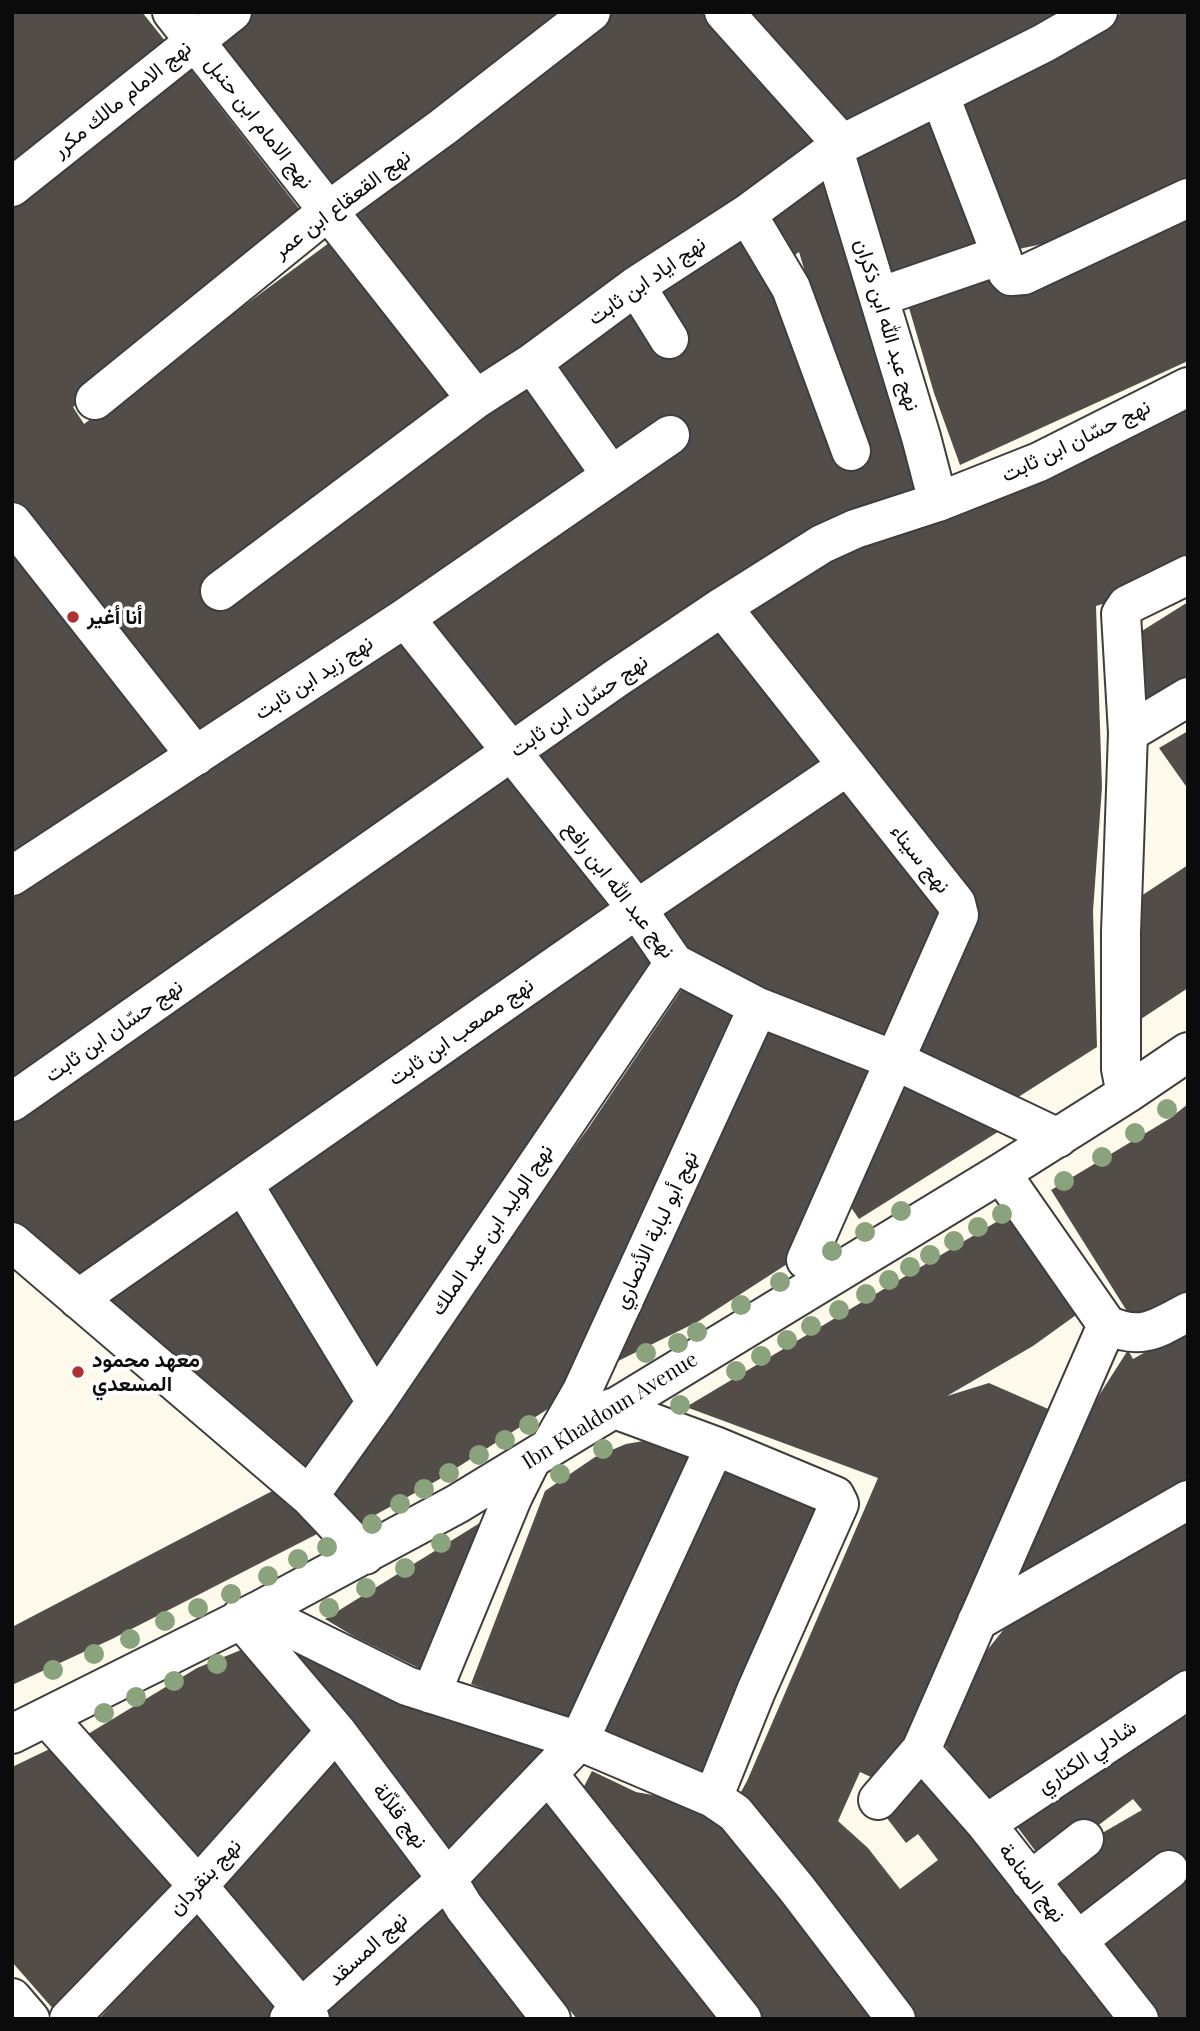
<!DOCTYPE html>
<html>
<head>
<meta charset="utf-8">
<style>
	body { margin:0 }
	#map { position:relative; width:1200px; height:2031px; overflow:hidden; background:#fdfaec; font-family:"Playfair Display",serif }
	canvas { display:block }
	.frame { position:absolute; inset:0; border:14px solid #0b0b0b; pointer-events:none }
</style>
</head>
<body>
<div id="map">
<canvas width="1200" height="2031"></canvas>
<div class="frame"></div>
</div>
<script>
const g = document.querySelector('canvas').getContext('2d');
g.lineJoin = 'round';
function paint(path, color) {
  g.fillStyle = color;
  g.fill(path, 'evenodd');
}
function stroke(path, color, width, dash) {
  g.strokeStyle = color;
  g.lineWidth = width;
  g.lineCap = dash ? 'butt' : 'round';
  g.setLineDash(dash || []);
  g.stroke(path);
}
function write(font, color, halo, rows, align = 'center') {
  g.font = font + ' "Playfair Display",Vazirmatn,serif';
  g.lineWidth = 7;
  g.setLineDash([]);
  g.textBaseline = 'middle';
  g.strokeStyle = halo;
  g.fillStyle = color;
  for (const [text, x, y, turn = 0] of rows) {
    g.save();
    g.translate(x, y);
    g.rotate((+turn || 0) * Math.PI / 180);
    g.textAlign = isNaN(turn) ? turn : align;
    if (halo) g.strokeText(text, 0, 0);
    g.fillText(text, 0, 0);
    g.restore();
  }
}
paint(new Path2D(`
	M12,12H142L174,52L12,174Z
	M248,12H575L342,199L214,38Z
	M605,12H717L833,140L481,383L348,207Z
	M735,12H1061L849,133Z
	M1124,12H1188V188L1105,231L1009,251L958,101Z
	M188,66L311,224L73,407L84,424L337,237L461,402L527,375L595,467L198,750L12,500V202Z
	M940,115L989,248L892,283L848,159Z
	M838,169L934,496L523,737L423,620L613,463L549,363L635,302L668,358L688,348L652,288L745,228L848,416L799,252L780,265L758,215Z
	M1188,215V361L960,465L934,393L907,301Z
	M1188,400V560L1112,601L1096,606L1102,787L1093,911L1097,1047L1012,1101L913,1053L975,914L736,616L800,569Z
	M12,538L182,754L12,864Z
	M1188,602V677L1139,710L1126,641Z
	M728,622L831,768L639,903L535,758Z
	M396,632L507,751L12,1095V890Z
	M1188,731V789L1159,748Z
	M511,759L616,900L268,1156L75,1290L12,1237V1109Z
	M848,780L947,908L890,1050L698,976L650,912Z
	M1188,865V988L1138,1021L1135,900Z
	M633,917L666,965L376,1382L255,1185Z
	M688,980L752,1012L571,1394L438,1480L352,1528L321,1497L589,1127Z
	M774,1015L885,1067L801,1255L699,1321L600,1370Z
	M898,1074L1009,1125L859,1219L841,1193Z
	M1188,1104V1307L1130,1316L1051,1190L1169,1119Z
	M240,1191L361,1396L304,1483L91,1297Z
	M1023,1206L1090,1305L1033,1346L947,1396L989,1383L1062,1415L884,1783L860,1772L838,1821L868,1848L900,1889L938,1860L918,1834L906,1843L880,1809L930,1771L1125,2019H917L791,1859L732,1808L747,1781L878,1478L686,1407Z
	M1188,1328V1492L1007,1597L1075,1433L1128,1350L1133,1359Z
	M661,1438L693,1455L569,1720L471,1684L545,1491L595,1457L626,1444Z
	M719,1460L832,1507L716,1784L603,1738Z
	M276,1489L323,1531L112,1639L12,1685V1627Z
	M1188,1518V1681L990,1810L937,1733L973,1668L1012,1619Z
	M483,1521L433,1675L355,1637L325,1619Z
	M294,1633L553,1750L446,1862L273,1646Z
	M253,1645L324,1732L198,1875L83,1737L197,1668Z
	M1178,1705L1188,1721V2019H1153L1049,1879L1104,1838L1090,1840L1142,1810L1133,1799L1046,1865L1012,1820Z
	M58,1745L186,1888L62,2019L12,1962V1767Z
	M336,1748L440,1878L307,1993L215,1880Z
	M592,1771L636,1792L714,1806L890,2019H755L578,1798Z
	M548,1795L725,2019H577L458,1874Z
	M204,1898L291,2002L271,2019H99Z
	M447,1899L547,2019H321L320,2017Z`), '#534d49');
const minor = new Path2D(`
	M172,12L476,399
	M724,12L842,144
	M940,96L1001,255
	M834,150L921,437L938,502
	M12,187L232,12
	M747,214L791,288L851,451
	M636,286L669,339
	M879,297L1001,255L1007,272L1011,276L1024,275L1188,198
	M532,363L611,475
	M95,400L328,211L443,127L591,12
	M12,522L196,756
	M220,591L476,399L532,363L636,286L747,214L842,144L1044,43L1098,12
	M722,607L956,903L959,915L806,1260
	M405,618L637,909L674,963L758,1007L894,1060L1058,1138
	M1128,733L1121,614L1127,605L1188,575
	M12,876L405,618L670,435
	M1126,1094L1121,1069V932L1128,733L1188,697
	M12,1102L615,679L722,607L822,544L855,529L938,502L1039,462L1188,387
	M1001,1173L1107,1325
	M243,1184L376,1402
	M12,1242L309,1496L365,1555
	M78,1299L637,909L846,767
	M612,1408L715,1446L835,1496L839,1504L756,1691L713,1798
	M551,1445L582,1391L758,1007
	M309,1496L376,1402L674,963
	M262,1609L272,1619L407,1686L579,1741L713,1798L735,1813L797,1889L896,2019
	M240,1618L336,1731L447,1879L464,1907L551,2019
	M977,1621L1188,1500
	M431,1694L513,1496L530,1462
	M47,1717L198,1886L310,2019
	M12,1734L262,1609L457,1504L1001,1173L1126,1094L1188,1052
	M921,1750L986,1824L1139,2019
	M549,1775L742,2019
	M878,1800L921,1750L1107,1325C1142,1341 1158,1328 1188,1312
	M986,1824L1188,1690
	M1030,1881L1084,1839
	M1077,1941L1169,1870
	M12,1998L30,2019
	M69,2019L198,1886L336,1731
	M289,2019L447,1879L579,1741L715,1446`);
stroke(minor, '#3e3e3e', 42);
stroke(minor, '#fff', 38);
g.fillStyle = '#8ba37d';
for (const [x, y] of [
	[1167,1109],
	[1135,1133],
	[1102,1157],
	[1064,1181],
	[901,1211],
	[1002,1214],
	[978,1227],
	[865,1232],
	[954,1241],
	[832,1251],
	[930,1255],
	[910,1267],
	[889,1280],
	[780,1282],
	[866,1294],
	[741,1305],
	[839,1310],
	[811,1326],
	[697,1332],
	[787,1340],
	[678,1343],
	[646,1353],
	[761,1356],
	[736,1371],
	[680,1405],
	[529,1425],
	[505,1440],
	[603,1449],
	[479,1455],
	[449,1473],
	[560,1474],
	[424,1489],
	[400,1504],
	[372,1524],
	[441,1543],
	[327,1547],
	[298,1559],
	[405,1568],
	[268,1576],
	[366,1588],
	[231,1594],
	[198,1608],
	[329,1608],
	[165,1621],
	[130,1639],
	[94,1654],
	[217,1664],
	[53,1670],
	[174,1681],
	[136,1697],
	[104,1713]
]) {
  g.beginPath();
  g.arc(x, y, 10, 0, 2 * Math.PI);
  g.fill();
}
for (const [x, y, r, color] of [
	[73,617,7,"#ae3134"],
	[78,1372,7,"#ae3134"]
]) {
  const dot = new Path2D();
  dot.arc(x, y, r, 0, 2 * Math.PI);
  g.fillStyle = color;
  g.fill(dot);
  stroke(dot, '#fff', 2.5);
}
write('21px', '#0b0b0b', '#fff', [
	["نهج الامام مالك مكرر",122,99,-39],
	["نهج الامام ابن حنبل",259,123,52],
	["نهج القعقاع ابن عمر",342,204,-37],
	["نهج اياد ابن ثابت",647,281,-35],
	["نهج عبد الله ابن ذكران",887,325,73],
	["نهج حسّان ابن ثابت",1076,441,-26],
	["نهج زيد ابن ثابت",314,678,-33],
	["نهج حسّان ابن ثابت",579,706,-35],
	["نهج سيناء",920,859,51],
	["نهج عبد الله ابن رافع",619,890,52],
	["نهج حسّان ابن ثابت",114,1031,-35],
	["نهج مصعب ابن ثابت",461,1032,-35],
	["نهج الوليد ابن عبد الملك",492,1230,-56],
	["نهج أبو لبابة الأنصاري",656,1230,-65],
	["Ibn Khaldoun Avenue",610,1411,-32],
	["شادلي الكتاري",1087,1757,-34],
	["نهج قلاّلة",400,1816,53],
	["نهج بنقردان",205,1877,-47],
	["نهج المنامة",1032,1883,52],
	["نهج المسقد",368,1949,-42]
]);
write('bold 21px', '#0b0b0b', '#fff', [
	["أنا أغير",87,617],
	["معهد محمود",92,1360],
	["المسعدي",92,1384]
], 'left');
</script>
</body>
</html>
